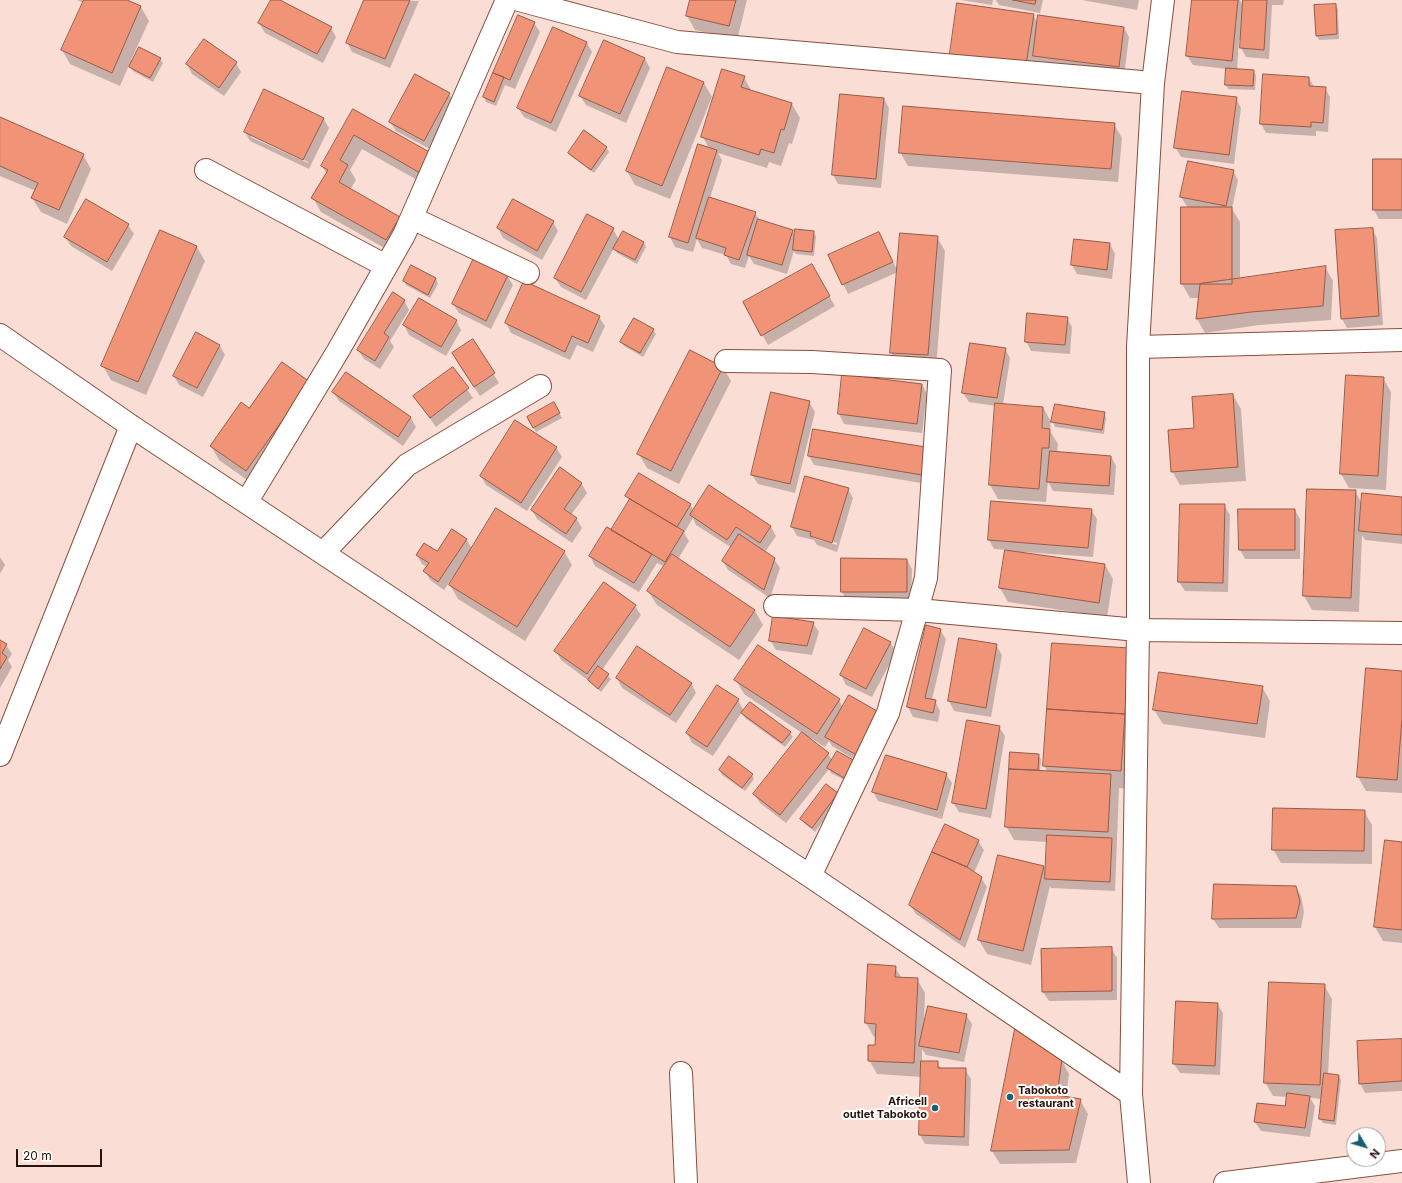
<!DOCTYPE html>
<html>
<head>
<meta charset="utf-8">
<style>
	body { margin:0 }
	#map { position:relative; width:1402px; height:1183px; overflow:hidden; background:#faddd5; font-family:Inter,sans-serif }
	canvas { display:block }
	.north { position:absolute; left:1346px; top:1127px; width:40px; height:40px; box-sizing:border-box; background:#fff; border:1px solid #a9a09d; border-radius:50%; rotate:128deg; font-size:11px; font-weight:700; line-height:16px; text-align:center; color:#29120a }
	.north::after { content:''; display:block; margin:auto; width:14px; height:18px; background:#195f70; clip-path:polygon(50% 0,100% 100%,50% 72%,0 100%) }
	.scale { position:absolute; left:16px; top:1149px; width:86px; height:18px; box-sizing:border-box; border:2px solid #29120a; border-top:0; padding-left:5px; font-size:12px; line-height:14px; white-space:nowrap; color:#29120a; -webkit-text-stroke:3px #fff; paint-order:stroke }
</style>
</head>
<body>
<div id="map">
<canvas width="1402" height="1183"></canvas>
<div class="north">N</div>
<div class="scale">20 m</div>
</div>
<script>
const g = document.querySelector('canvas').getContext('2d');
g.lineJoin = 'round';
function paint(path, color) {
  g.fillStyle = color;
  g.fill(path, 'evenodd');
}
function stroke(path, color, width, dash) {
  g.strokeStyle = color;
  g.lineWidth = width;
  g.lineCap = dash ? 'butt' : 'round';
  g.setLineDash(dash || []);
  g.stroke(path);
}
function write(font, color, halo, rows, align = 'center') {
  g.font = font + ' Inter,sans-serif';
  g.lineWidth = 4;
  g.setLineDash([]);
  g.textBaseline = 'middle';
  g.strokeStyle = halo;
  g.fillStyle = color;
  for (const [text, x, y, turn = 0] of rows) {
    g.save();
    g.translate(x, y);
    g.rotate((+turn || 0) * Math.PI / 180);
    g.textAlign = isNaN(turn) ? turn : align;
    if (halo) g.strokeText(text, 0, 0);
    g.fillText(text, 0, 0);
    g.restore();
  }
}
paint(new Path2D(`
	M77,0H124L141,7L149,21L131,60L160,59L163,63L153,82L133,71L129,65L120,86L70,64L62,50L84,3Z
	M272,0H278L331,28L336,37L323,63L265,33L259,23Z
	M365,0L419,1L390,68L352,52L347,42Z
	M691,0H747L737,40L695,30L687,16Z
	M961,0H993L992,5Z
	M996,0H1043L1040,13L999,5Z
	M1082,0H1139L1137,10Z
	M1193,0H1240L1243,6L1244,0H1284L1283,5H1272L1269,59L1246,57L1241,48V40H1239L1237,70L1253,71L1256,75L1255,90L1228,89L1226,85L1227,69L1193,65L1187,56Z
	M1335,5L1338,9L1339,39L1319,40L1317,36Z
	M1033,15L1038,24L1124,28L1129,37L1124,76L1039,65L1037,60L1033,85L997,79Z
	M534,23L540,32L515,89L505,85L496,106L486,102L484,97Z
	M554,28L587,43L592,52L556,132L524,117L518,108Z
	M605,41L645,59L650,68L626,123L586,105L580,96Z
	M236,63L241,72L224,96L192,74L187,64Z
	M744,77L752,92L792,104L800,118L792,144L789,143L781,166L769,162L767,168L718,153L722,160L710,198L755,213L760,221L792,231L796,236L813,232L816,236L814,256L796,254L794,251L787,274L754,264L749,256L745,268L731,264L726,255L702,248L697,239L693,252L675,247L670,237L699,145L709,148L702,136Z
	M1309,78L1314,87L1325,88L1330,97L1328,132L1316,131V136L1266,133L1261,124Z
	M704,83L712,97L670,199L635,185L627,171Z
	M449,94L454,103L430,149L396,131L390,122Z
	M1236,98L1241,108L1234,164L1181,157L1176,148Z
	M884,99L889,108L881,188L838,184L833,175Z
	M354,110L430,154L428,186L362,149L350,170L356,180L350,190L399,218L407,232L395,254L321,212L313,198L327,174L322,166Z
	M0,118L83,155L91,169L67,224L41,212L32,198L36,191L0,176Z
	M323,118L329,128L309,169L250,141L245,132ZM251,134L308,162V163L251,137Z
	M1114,124L1122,138L1118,182L908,166L900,152Z
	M606,147L609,152L594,173L572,157L569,153Z
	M1374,160H1402V219H1379L1374,210Z
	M1233,171L1238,180L1232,209L1240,222V279L1325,267L1333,281L1331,320L1259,325L1205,333L1197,319L1199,298H1190L1182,284L1188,208L1181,197Z
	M553,222L558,231L542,260L503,238L498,228Z
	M128,225L134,234L112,271L71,246L65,237Z
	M613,229L619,240L623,232L644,243L646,247L637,264L617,253L614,248L586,300L561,287L555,278Z
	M1372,229L1377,238L1383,325L1347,328L1342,319Z
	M879,233L898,272L848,294L830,255Z
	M937,237L945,251L936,369L899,366L891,352Z
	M1075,240L1110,244L1115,254L1112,279L1077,274L1072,265Z
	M197,247L205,261L146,395L111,380L103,366Z
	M811,265L835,306L768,345L744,303Z
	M411,266L436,279L438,284L430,298L406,285L404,281Z
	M507,276L513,285L491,329L459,313L453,304Z
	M404,300L409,310L390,341L394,347L380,369L364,359L358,350Z
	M599,317L605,326L593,352L577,345L570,360L511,333L506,323Z
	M1067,318L1072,327L1070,354L1031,351L1026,341Z
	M456,320L461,330L446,356L409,335L404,325Z
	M653,330L656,334L643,357L624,346L621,342Z
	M473,341L499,383L480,396L458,363Z
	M220,346L225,355L203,397L179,385L174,376Z
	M1005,349L1010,358L1003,405L1043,407L1051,422L1050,431L1058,444L1057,453L1111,456L1116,466L1114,495L1053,491L1048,481L1046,502L998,499L990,485L996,406L969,402L963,393Z
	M723,367L731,381L679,484L647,468L639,454Z
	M452,368L473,398L436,427L414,396Z
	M346,373L411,418L416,427L403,446L339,401L333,392Z
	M843,375L922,384L927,394L922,433L844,424L839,414Z
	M1383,378L1391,392L1386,490L1349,488L1341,474Z
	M309,383L254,485L219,460L211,446L249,409Z
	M1233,395L1241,409L1246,481L1180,485L1172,471L1195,429Z
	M809,402L815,412L795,493L758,484L752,475Z
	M554,404L562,418L536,432L528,418Z
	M1104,413L1106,418L1104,434L1055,427L1053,422Z
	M556,447L562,457L527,511L486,485L481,476Z
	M932,449L933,485L814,465L809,456Z
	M581,483L587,493L571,515L576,518L582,528L572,543L537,519L532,510Z
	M710,487L771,527L776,536L765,552L774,559L780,568L770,598L728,570L723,561L732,548L696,525L693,518L684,533L689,541L678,559L755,611L763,625L739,660L657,605L648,591L665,567L657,563L639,592L595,566L590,556L612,531L630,501L626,496L690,504L694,511Z
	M848,489L853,498L837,552L817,545L814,540L797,536L792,527ZM813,536L837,543V545L813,538Z
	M1355,491L1362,504L1402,498V544L1365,540L1362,535L1359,612L1312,610L1304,596Z
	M1181,505H1224L1230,515L1228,592L1185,591L1179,582Z
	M1091,510L1097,519L1093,557L1024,552L1023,553L1105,565L1113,579L1107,617L1008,602L1000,588L1006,550L994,549L989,540Z
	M1295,510L1300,519V559H1245L1240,550Z
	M453,530L467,540L472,549L564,551L572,565L525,641L458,599L450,585L454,578L453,577L444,590L430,580L425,571L427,567L422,564L417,555L438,552Z
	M0,557L5,565L0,574Z
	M907,560L912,569L911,601H847L842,592Z
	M635,606L641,615L602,670L611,679L601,692L589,681L561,660L556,651Z
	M813,623L819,632L812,655L776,650L770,640Z
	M926,626L940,630L946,639L932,700L935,701L940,711L938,722L913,717L908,707Z
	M959,639L996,645L1002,655L991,717L954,711L949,701Z
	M0,641L6,645L12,654L8,660L12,667L0,688Z
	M890,642L896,652L872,697L846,685L841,675Z
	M1129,649L1131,789L1119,788L1115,891L1051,888L1050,886L1031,965L987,954L979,940L1044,866L1046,871L1048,842L1014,840L1006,826L1010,753L1038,755L1041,759L1040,771L1048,772L1044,766Z
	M1402,672V793L1366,791L1358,777Z
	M617,678L691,683L696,693L676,723L622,688Z
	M736,680L839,699L865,766L832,746L829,741L825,747L811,738L810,739L828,754L848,782L831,773L829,769L786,823L760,803L754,794L802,733L744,694Z
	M1262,687L1270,701L1265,738L1163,724L1154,710Z
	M738,700L744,711L790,733L793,737L785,747L745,718L742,712L713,756L692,743L687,733Z
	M999,727L1005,736L991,818L959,812L953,803Z
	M720,770L752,775L754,779L745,791L722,775Z
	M946,774L952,783L942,819L878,801L873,792Z
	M838,794L840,798L815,832L804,823L802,819Z
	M1364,811L1372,825V864L1281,863L1273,849Z
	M978,841L984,850L974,873L981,878L987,887L965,948L916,914L910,905Z
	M1402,843V943L1383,941L1375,927Z
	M1296,887L1301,896L1304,912L1301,928H1219L1213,919Z
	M1111,948L1117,958V1000L1049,1001L1043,992Z
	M869,965L895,967L902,979H917L925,993L924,1024L966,1015L972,1024L964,1062L926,1055L922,1049V1062H937L941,1069H965L971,1079L969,1146L925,1144L920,1135L922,1077L877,1074L869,1060L876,1046V1037H874L866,1023Z
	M1324,985L1332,999L1328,1075H1338L1341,1080L1336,1125L1323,1123L1320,1119L1322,1099L1310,1098L1315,1106L1310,1137L1261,1131L1255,1122L1286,1107L1288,1097L1273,1096L1265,1082Z
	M1217,1004L1223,1013L1220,1075L1180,1073L1174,1064Z
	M1402,1040V1091L1365,1093L1360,1083Z
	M1061,1059L1069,1074L1066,1097L1080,1100L1088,1114L1076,1163L1000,1164L992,1151Z`), '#0003');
const building = new Path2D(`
	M84,0H127L141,6L112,73L61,50Z
	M271,0H280L332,27L317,54L258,23Z
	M364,0H410L385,59L346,43Z
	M690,0H736L729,26L686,16Z
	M1013,0H1036L1035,4Z
	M1192,0H1238L1232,61L1186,56Z
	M1243,0H1267L1264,50L1240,48Z
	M957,3L1034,14L1025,71L949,60Z
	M1336,4L1337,34L1316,36L1314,5Z
	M518,15L535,22L510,80L493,73Z
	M1038,15L1124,27L1119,67L1033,56Z
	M553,27L587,42L551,123L517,108Z
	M204,39L237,62L219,88L186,64Z
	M604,40L645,58L620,114L579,96Z
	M139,47L161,58L150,78L129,67Z
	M667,67L704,82L662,186L626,171Z
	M1226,68L1254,70L1253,86L1225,85Z
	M722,69L745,76L741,87L792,103L784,130L781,129L774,153L761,149L759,155L701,137Z
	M493,73L504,77L494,102L483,97Z
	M415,74L450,93L424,141L389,122Z
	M1263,74L1309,77V86L1326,87L1323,123L1311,122V127L1260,124Z
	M264,89L324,118L303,160L244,132Z
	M1182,91L1237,97L1229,155L1174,148Z
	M840,94L884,98L876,179L832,175Z
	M903,106L1115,123L1111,169L899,153Z
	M353,109L431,153L420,173L354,135L340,160L348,165L339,182L400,217L386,240L311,198L328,170L321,166Z
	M0,117L84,154L59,210L31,198L38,183L0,166Z
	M584,130L607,147L591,170L568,153Z
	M698,144L717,150L688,243L669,237Z
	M1373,159H1402V210H1373Z
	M1188,161L1234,170L1226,206L1180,197Z
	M709,197L756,212L739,260L724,255L726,248L696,238Z
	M86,199L129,224L107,262L64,237Z
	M513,199L554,221L537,251L497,228Z
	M1181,207H1232V284H1181Z
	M587,214L614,228L581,292L554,278Z
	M758,219L793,230L782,265L747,255Z
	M1373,228L1379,316L1341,319L1335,230Z
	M795,229L814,231L812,252L793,250Z
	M160,230L197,246L138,382L101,366Z
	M623,231L644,242L635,260L613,249Z
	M879,232L893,262L842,285L828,255Z
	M900,233L938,236L928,355L890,353Z
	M1074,239L1110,243L1107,270L1071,265Z
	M474,258L508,275L486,321L452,304Z
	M812,264L830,296L761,336L743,302Z
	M411,265L436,278L428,295L403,281Z
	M1326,266L1323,306L1251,312L1196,319L1200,284Z
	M524,281L600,316L588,343L572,336L565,352L505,323Z
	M393,292L405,300L384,333L389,337L375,361L357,350Z
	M419,298L457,320L441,347L403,325Z
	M1027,313L1068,317L1065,345L1025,342Z
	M634,318L654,329L640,353L620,342Z
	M196,332L220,345L197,388L173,376Z
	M473,339L495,373L474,387L452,353Z
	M970,343L1006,348L997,398L962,393Z
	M690,350L723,367L671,471L637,454Z
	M282,362L310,382L246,471L210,446L241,402L249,408Z
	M453,367L469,388L430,418L413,396Z
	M346,372L411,417L398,437L332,392Z
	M842,374L922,384L917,424L838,414Z
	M1346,375L1384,377L1378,476L1340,474Z
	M771,392L810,401L790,484L751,475Z
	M1233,394L1238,467L1171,472L1168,430L1194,428L1192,397Z
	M554,402L560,413L533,428L527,417Z
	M995,403L1043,407L1042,428L1050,429L1049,448H1042L1039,489L989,485Z
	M1055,404L1105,412L1102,430L1051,422Z
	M515,420L557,447L521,503L480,476Z
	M813,429L932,448L928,476L808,456Z
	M1050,451L1111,456L1109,486L1047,482Z
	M560,467L582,483L564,509L577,518L566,534L531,510Z
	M639,473L691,504L677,527L625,496Z
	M805,476L849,488L832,543L810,536L811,532L791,527Z
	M709,485L771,526L760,543L736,527L727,540L690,515Z
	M1307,489L1356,490L1351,598L1303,596Z
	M1362,493L1402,497V535L1359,531Z
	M630,499L684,531L665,562L611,530Z
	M991,501L1092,509L1088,548L988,540Z
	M1180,504H1225L1223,583L1178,582Z
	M496,508L565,551L517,627L449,585Z
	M1238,509H1295V550H1239Z
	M607,527L652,554L634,583L589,556Z
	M452,529L467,539L438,582L423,571L429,563L416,555L424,543L437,551Z
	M739,534L775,558L764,590L722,561Z
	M1005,550L1105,564L1099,603L999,588Z
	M672,554L755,610L730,647L647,591Z
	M841,558L907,559V592H841Z
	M604,582L636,605L587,674L554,651Z
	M773,616L814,622L807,646L769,641Z
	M926,625L941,629L925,698L936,700L933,713L907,707Z
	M864,628L891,642L866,689L840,675Z
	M959,638L997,644L986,708L948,701Z
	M0,640L7,644L2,653L7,657L0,669Z
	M1052,643L1129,648L1125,714L1047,709Z
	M758,645L840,699L817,734L734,680Z
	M637,646L692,683L670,715L616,678Z
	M598,666L609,674L598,689L588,680Z
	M1366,668L1402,671V719L1397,780L1357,777Z
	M1159,672L1263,686L1257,724L1153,710Z
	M717,685L739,699L707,747L686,733Z
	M849,695L884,715L860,757L825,737Z
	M750,702L791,732L782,743L741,713Z
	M1047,709L1125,714L1121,771L1043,766Z
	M967,720L1000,726L986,809L952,803Z
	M802,732L829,753L780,815L753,794Z
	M837,751L855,761L846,779L827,768Z
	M1010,752L1039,754L1038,770L1009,769Z
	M886,755L947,773L937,810L872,792Z
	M729,756L753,774L742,788L719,770Z
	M1009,769L1111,774L1108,832L1005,827Z
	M826,784L838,793L812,828L800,819Z
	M1273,808L1365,810L1364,851L1272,850Z
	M945,824L979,840L967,867L932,852Z
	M1047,835L1112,838L1110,882L1045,879Z
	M1385,840L1402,842V930L1374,927Z
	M932,852L967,867L982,877L960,940L909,905Z
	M998,855L1044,866L1023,951L978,940Z
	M1214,884L1296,886L1300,902L1296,918L1212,919Z
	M1112,947V991L1042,992L1041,949Z
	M868,964L896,966L895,977L918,978L914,1063L868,1061V1045H875L876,1024L865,1023Z
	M1269,982L1325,984L1320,1085L1264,1083Z
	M1176,1001L1218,1003L1215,1066L1173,1064Z
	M928,1006L967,1014L959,1053L919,1046Z
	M1015,1029L1062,1059L1057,1095L1081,1099L1069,1150L991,1151Z
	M1402,1039V1081L1359,1084L1357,1041Z
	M921,1061H938V1068H966L964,1137L919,1135Z
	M1324,1073L1339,1075L1334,1121L1319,1119Z
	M1287,1093L1310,1096L1305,1128L1254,1122L1257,1103L1285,1106Z`);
paint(building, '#f19376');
stroke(building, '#965b48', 1);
const minor = new Path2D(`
	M519,0L677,42L1153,83
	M206,170L386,266
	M412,218L528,273
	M0,335L131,426L810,876L1131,1094
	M1138,347L1402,340
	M726,361L812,362L940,370L926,578L888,713L810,876
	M247,501L338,351L404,235L507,0
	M323,553L407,465L540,386
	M775,606L918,610L1138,630L1402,633
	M0,755L131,426
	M681,1073L686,1183
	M1139,1183L1131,1094L1138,630V347L1153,83L1163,0`);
const highway = new Path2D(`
	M1225,1183L1402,1161`);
stroke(minor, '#894f3d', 24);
stroke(highway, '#894f3d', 24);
stroke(minor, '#fff', 22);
stroke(highway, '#fff', 22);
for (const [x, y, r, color] of [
	[1010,1097,4,"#195f70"],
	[935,1108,4,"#195f70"]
]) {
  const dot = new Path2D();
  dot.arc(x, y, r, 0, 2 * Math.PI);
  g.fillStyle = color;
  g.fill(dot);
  stroke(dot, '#fff', 1.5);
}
write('bold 11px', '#29120a', '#fff', [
	["Tabokoto",1018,1091],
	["restaurant",1018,1104],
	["Africell",927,1102,"right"],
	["outlet Tabokoto",927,1115,"right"]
], 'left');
</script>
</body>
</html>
